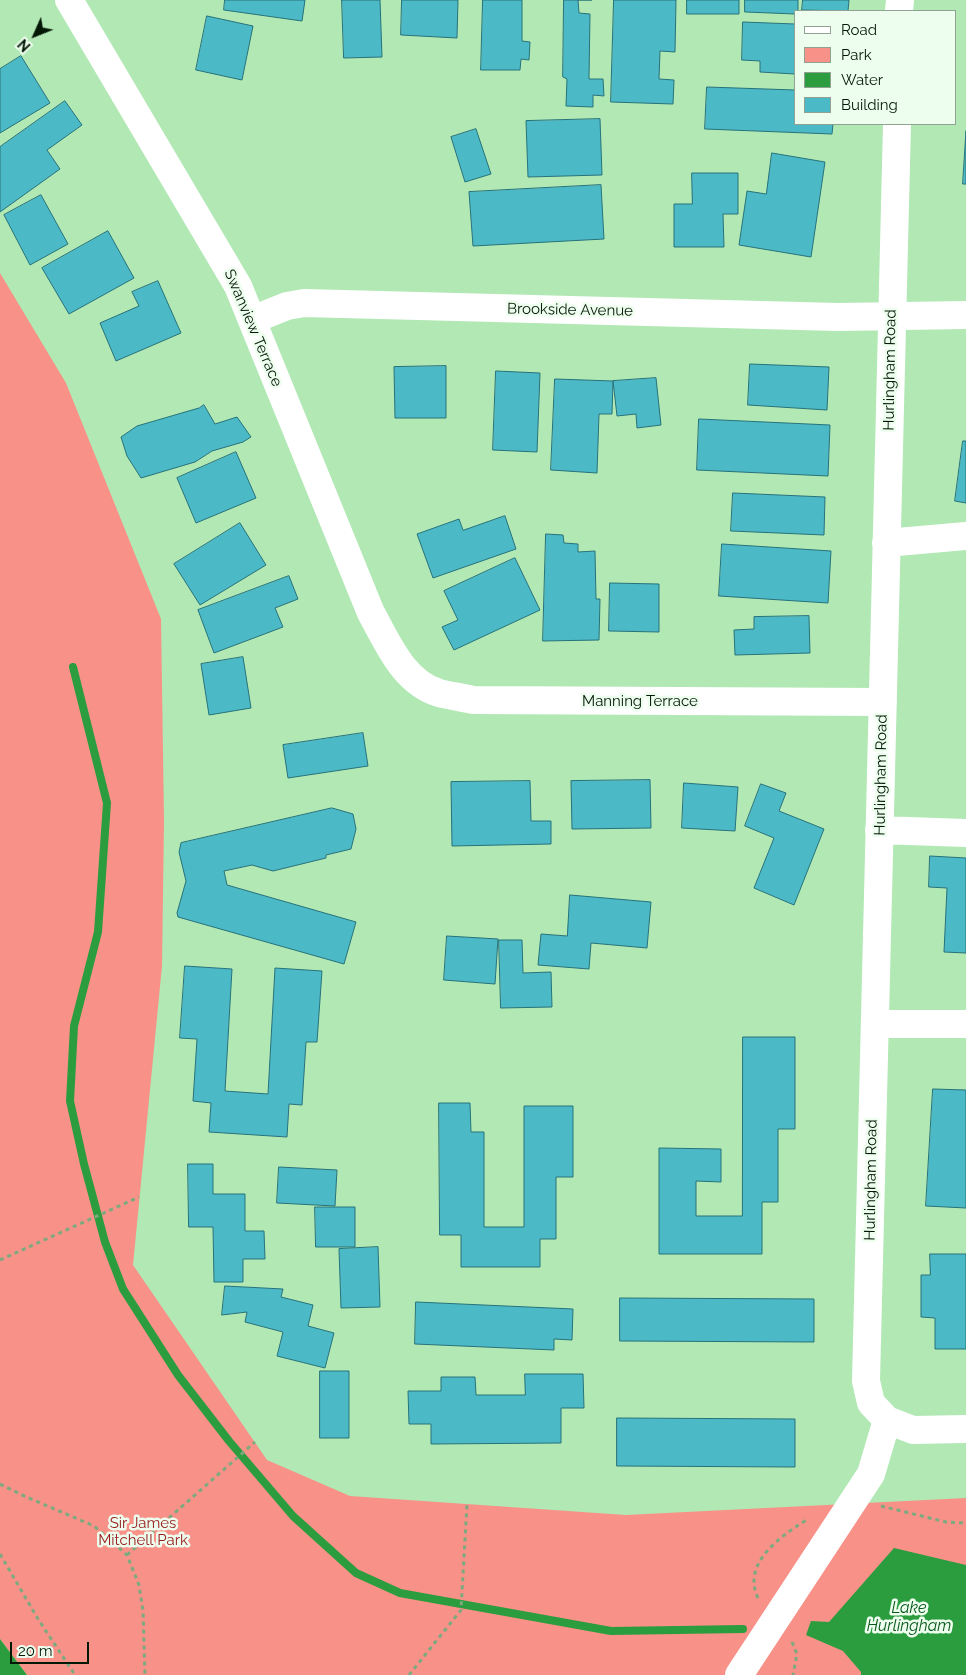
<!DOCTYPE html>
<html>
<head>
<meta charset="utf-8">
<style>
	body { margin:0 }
	#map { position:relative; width:966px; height:1675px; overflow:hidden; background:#b1e8b4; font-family:Raleway,sans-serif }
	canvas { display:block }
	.legend { position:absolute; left:794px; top:10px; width:162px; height:115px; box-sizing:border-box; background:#edfeee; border:1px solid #90a291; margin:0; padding:6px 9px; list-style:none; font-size:15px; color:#041806 }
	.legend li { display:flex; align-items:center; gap:10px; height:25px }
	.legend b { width:25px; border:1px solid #90a291 }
	.north { position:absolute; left:10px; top:10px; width:50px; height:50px; -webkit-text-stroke:4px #edfeee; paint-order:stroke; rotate:226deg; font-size:14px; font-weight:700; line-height:20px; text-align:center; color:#041806 }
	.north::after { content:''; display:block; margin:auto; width:18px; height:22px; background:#041806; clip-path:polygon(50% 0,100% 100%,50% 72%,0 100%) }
	.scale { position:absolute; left:10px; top:1642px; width:79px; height:22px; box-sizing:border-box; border:2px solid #041806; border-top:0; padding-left:6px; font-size:15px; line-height:18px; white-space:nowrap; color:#041806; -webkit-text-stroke:4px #edfeee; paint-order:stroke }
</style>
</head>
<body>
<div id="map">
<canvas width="966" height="1675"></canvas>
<ul class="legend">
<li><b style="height:6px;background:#fff"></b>Road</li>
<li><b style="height:14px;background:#f89188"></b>Park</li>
<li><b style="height:14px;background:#2b9d3f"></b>Water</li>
<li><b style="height:14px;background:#4cb9c6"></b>Building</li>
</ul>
<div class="north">N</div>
<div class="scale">20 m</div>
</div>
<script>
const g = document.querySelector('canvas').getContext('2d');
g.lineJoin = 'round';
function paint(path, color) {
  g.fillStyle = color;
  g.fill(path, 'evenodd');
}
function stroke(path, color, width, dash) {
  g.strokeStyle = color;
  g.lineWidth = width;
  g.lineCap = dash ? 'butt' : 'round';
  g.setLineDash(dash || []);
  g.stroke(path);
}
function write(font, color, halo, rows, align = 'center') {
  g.font = font + ' Raleway,sans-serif';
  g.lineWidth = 5;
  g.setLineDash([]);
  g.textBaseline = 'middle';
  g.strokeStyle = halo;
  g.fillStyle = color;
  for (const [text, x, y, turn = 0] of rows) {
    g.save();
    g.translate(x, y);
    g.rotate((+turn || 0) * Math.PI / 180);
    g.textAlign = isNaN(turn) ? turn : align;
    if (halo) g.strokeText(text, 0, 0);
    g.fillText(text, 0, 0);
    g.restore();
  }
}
paint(new Path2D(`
	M0,273L66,383L161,619L164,821L162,966L133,1265L267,1460L350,1496L626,1515L966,1498V1675H27L0,1639Z`), '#f89188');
paint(new Path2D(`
	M894,1548L966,1565V1675H861V1672L843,1651L806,1635L811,1621L829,1622Z
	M0,1639L27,1675H0Z`), '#2b9d3f');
stroke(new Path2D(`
	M73,667L107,803L98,932L74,1026L70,1101L84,1164L105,1242L123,1289L178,1375L229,1441L293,1516L356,1573L400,1593L611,1631L743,1629`), '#2b9d3f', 8);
const building = new Path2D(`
	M225,0H305L302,21L224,10Z
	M342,0H380L382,57L344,58Z
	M402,0H458L457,38L401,35Z
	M483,0H522V41L530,42L529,60L521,59L520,70H481Z
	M564,0H592H578L579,13L590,14L589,79H603L604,96L593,95V107L566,106L567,79L563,77Z
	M614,0H676L675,52L660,51L659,79L674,80L673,104L611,102Z
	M687,0H739V14H687Z
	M745,0H798V11H795V14L745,12Z
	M803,0H849L848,11L802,10Z
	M207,16L253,26L242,80L196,70Z
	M743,22L795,24V74L760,72V61L742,60Z
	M21,56L50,103L0,133V69Z
	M707,87L795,90V124H833L832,134L705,129Z
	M65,101L82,125L47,150L60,169L0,212V147Z
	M600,119L602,175L528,177L526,121Z
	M476,129L491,174L465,182L451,137Z
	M966,131V184H963Z
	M772,153L825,162L811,257L739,245L747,191L766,194Z
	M692,173H738V214H723L724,247H674V204H692Z
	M601,185L604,239L473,246L469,192Z
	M41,195L68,244L30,265L4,215Z
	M108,231L134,278L69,314L42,268Z
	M158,281L181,333L116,361L100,323L139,306L132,292Z
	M750,364L829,367L827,410L748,405Z
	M446,366V418H395L394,367Z
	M496,371L540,373L537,452L493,450Z
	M656,378L661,425L637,428L636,414L617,416L613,381Z
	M555,379L613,381L612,414H599L597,473L551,470Z
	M204,405L215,424L237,417L251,437L243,442L212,451L195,462L141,478L127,456L121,437L137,426L199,408Z
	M699,419L830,425L828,476L697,470Z
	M963,441H966V503L955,501Z
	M236,452L256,498L196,523L177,478Z
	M733,493L825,497L824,535L731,531Z
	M505,516L516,549L433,578L417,534L459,519L463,530Z
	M240,523L266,565L200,605L174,564Z
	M546,534L563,535L564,543L578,544V552L595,551L596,599H600L599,640L543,641Z
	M722,544L831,551L828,603L719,596Z
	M515,558L540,610L454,650L442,627L458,620L444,591Z
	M289,576L298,599L275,608L283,627L214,653L198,610Z
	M610,583L659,584V632L609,631Z
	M809,616L810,653L735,655L734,630L754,629V617Z
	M243,657L251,708L209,715L201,664Z
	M363,733L368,766L288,778L283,745Z
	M650,780L651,828L572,829L571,781Z
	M530,781L531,821H551V844L452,846L451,782Z
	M684,783L738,787L735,831L682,828Z
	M761,784L786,793L779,811L824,829L794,905L754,888L774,838L745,826Z
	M332,808L353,814L356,829L351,849L326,855V858L273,871L252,865L224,871L227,885L356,922L344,964L178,917L177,913L186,881L179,852L181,843Z
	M930,856L966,858V953L944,952L947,888L929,887Z
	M570,895L651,902L647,948L591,943L589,969L538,965L541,934L567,936Z
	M447,936L498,939L495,984L444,980Z
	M499,940H522L523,973L551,972L552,1007L501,1008Z
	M185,966L232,969L225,1091L268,1094L275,968L322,971L317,1042H306L302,1105L289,1104L287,1137L209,1132L211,1103L193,1101L197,1039L180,1038Z
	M743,1037H795V1129H778V1202H762V1254H659V1148L721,1149V1182L696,1181V1216H742Z
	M933,1089L966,1090V1208L926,1206Z
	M439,1103H470L471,1132H484V1227H524V1106H573V1177H556V1239H540V1267H461V1235H440Z
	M188,1164H213V1194H245V1231H264L265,1259H243V1282H214L213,1227H189Z
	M279,1167L337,1170L335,1206L277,1203Z
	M315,1207H355V1247H316Z
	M378,1247L380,1307L341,1308L339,1249Z
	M930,1254H966V1349H935V1318L921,1317V1275H930Z
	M225,1286L283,1289L281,1297L313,1305L308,1326L334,1333L325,1368L277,1356L283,1332L245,1322L247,1312L222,1315Z
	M620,1298L814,1299V1342L620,1341Z
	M416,1302L573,1309L572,1340L554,1339V1350L415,1344Z
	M320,1371H349V1438H320Z
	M525,1374H583L584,1408H561V1443L431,1444V1424H409L408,1391H441V1377H475L476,1395H525Z
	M617,1418L795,1419V1467L617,1466Z`);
paint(building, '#4cb9c6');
stroke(building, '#27727a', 1);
stroke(new Path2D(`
	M0,1260L139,1197
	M0,1484L22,1495L94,1526L127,1555L139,1585L143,1611L145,1675
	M881,1506L946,1522L966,1523
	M0,1554L38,1619L75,1675
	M127,1555L255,1442
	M758,1598C741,1563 782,1535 808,1519
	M792,1642L797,1654L793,1675
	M409,1675L461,1610L467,1504`), '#7da97f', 3, [4, 4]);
stroke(new Path2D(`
	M69,0L238,286L371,613C388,643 403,682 439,693C450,696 461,697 473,700L883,702
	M899,11L900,0
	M897,124L866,1381L871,1403L887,1420L913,1430L966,1429
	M252,320L287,306L304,303L838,317L966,315
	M886,543L966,536
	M879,830L966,833
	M875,1024H966
	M739,1675L871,1474L887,1420`), '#fff', 28);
write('15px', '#041806', '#edfeee', [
	["Brookside Avenue",570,310,1],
	["Swanview Terrace",253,328,67],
	["Hurlingham Road",890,370,-89],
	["Manning Terrace",640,701],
	["Hurlingham Road",881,775,-89],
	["Hurlingham Road",871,1180,-89]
]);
write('15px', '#981f20', '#edfeee', [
	["Sir James",143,1523],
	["Mitchell Park",143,1540]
]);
write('italic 16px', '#09581b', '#edfeee', [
	["Lake",909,1608],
	["Hurlingham",909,1626]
]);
</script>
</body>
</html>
